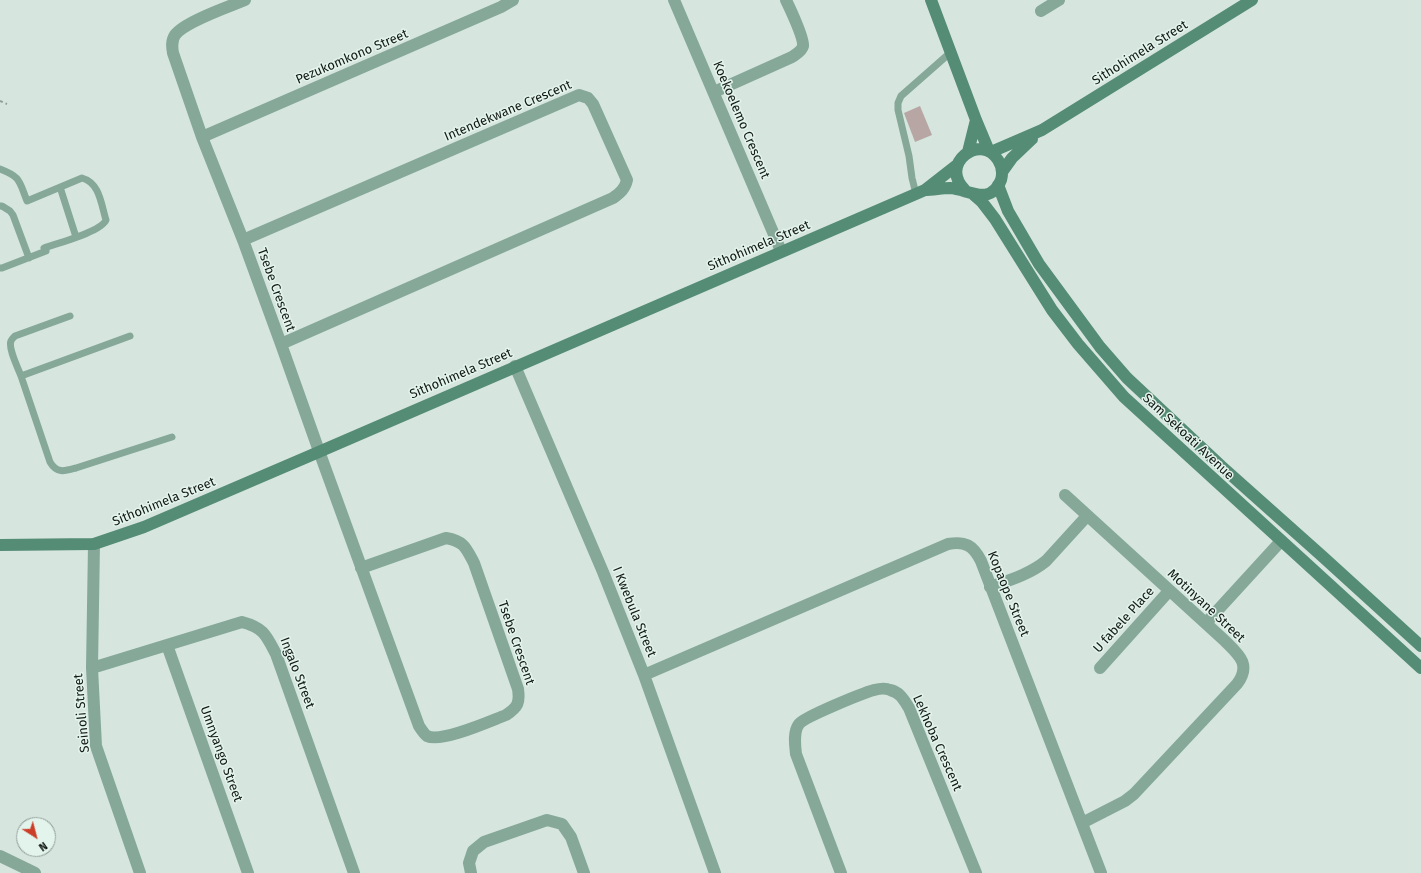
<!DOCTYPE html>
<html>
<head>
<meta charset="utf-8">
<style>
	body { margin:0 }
	#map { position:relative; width:1421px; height:873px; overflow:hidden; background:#d6e6df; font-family:"Fira Sans",sans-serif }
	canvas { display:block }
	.north { position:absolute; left:16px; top:817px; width:40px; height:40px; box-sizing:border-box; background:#e3f4ec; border:1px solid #8f9c96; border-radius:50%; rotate:144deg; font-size:11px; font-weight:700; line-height:16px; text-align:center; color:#121815 }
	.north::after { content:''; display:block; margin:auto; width:14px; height:18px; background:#cb3f28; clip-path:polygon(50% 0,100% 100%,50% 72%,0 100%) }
</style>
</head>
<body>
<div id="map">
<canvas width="1421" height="873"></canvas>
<div class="north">N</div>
</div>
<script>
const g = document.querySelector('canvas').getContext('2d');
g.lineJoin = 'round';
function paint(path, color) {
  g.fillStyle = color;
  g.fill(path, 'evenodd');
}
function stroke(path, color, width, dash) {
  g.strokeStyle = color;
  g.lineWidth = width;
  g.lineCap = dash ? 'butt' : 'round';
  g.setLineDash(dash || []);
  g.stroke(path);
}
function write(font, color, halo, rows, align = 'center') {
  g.font = font + ' "Fira Sans",sans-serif';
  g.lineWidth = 3;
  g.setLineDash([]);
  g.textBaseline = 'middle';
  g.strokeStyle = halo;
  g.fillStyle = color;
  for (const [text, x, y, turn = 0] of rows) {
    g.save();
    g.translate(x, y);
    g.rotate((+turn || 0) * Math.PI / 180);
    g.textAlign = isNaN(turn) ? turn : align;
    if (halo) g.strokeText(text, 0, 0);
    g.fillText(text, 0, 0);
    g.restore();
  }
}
paint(new Path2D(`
	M920,106L932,135L915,142L904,113Z`), '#b7a6a3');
stroke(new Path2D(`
	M0,101L7,104`), '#919d98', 2, [3, 3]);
stroke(new Path2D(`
	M0,169C21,177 19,181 27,201L82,178C100,183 101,204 106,220C101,232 58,243 44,248
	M60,187L76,237
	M916,194L912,178L909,156L898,110V103L901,96L951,52
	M0,206H2L10,211L13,215L29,258
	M0,268H2L46,251
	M130,336L21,376L50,462C57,474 65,471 76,468L172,437
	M21,376C18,368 8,348 11,341C11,340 14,337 15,336L70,316`), '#85a899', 7);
stroke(new Path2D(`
	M245,0C228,7 184,22 175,35C171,41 172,47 173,53L202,137L243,240L281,344L319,451L419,726C421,729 424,734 427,736C442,743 490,721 506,715C518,707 520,703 518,689L474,563C466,548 464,541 446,538L361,568
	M674,0L781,251
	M1041,11L1059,0
	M714,92L792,57C796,54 802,51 803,46C804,37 790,9 786,0
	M202,137L501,7L513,0
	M243,240L579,95L588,98L593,104L627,180C625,189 620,193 613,198L281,344
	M515,366L603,572L644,675L715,873
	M1065,495L1224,640C1238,654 1252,664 1237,684L1134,794L1125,801L1082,823
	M94,544L92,668L96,746L140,873
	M990,587C1010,580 1030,574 1046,561L1087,516
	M1206,623L1281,541
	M167,645L248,873
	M92,668L242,622C264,628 266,635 276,654L354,873
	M1100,668L1169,591
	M644,675L948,544C965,541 973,545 981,561L1101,873
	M0,856L35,873
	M471,873L469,863L473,851L484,842L547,820L562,824L571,837L584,873
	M841,873L796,754C795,745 793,732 799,724C804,717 863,693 874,690C878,689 886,688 890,690C900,692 904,700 909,708L976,873`), '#85a899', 12);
stroke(new Path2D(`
	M931,0L976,120L989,151
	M968,152L976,120
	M991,152L1042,130L1252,0
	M1002,172L1012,158L1032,139
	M998,185L1008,211L1039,264L1100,347L1127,378L1221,466L1322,556L1421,646
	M925,190L957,165
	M974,195L982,202L995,219L1052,310L1078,344L1124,397L1421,668
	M0,545L94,544L144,527C405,416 664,300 925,190C933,190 942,188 950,188C968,189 990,207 1001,180C1003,173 1002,166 998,160C981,132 938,164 965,190`), '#558c76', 12);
write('13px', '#121815', '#e3f4ec', [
	["Sithohimela Street",1140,53,-32],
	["Pezukomkono Street",352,57,-23],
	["Intendekwane Crescent",508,111,-23],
	["Koekoelemo Crescent",741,120,67],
	["Sithohimela Street",759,246,-23],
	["Tsebe Crescent",276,290,70],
	["Sithohimela Street",461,374,-23],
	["Sam Sekoati Avenue",1188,437,43],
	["Sithohimela Street",164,502,-22],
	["Kopaope Street",1008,594,68],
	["Motinyane Street",1206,606,43],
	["I Kwebula Street",634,612,68],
	["U fabele Place",1124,620,-48],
	["Tsebe Crescent",516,643,71],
	["Ingalo Street",297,673,69],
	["Seinoli Street",82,713,-95],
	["Lekhoba Crescent",937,743,66],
	["Umnyango Street",221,754,70]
]);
</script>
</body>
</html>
